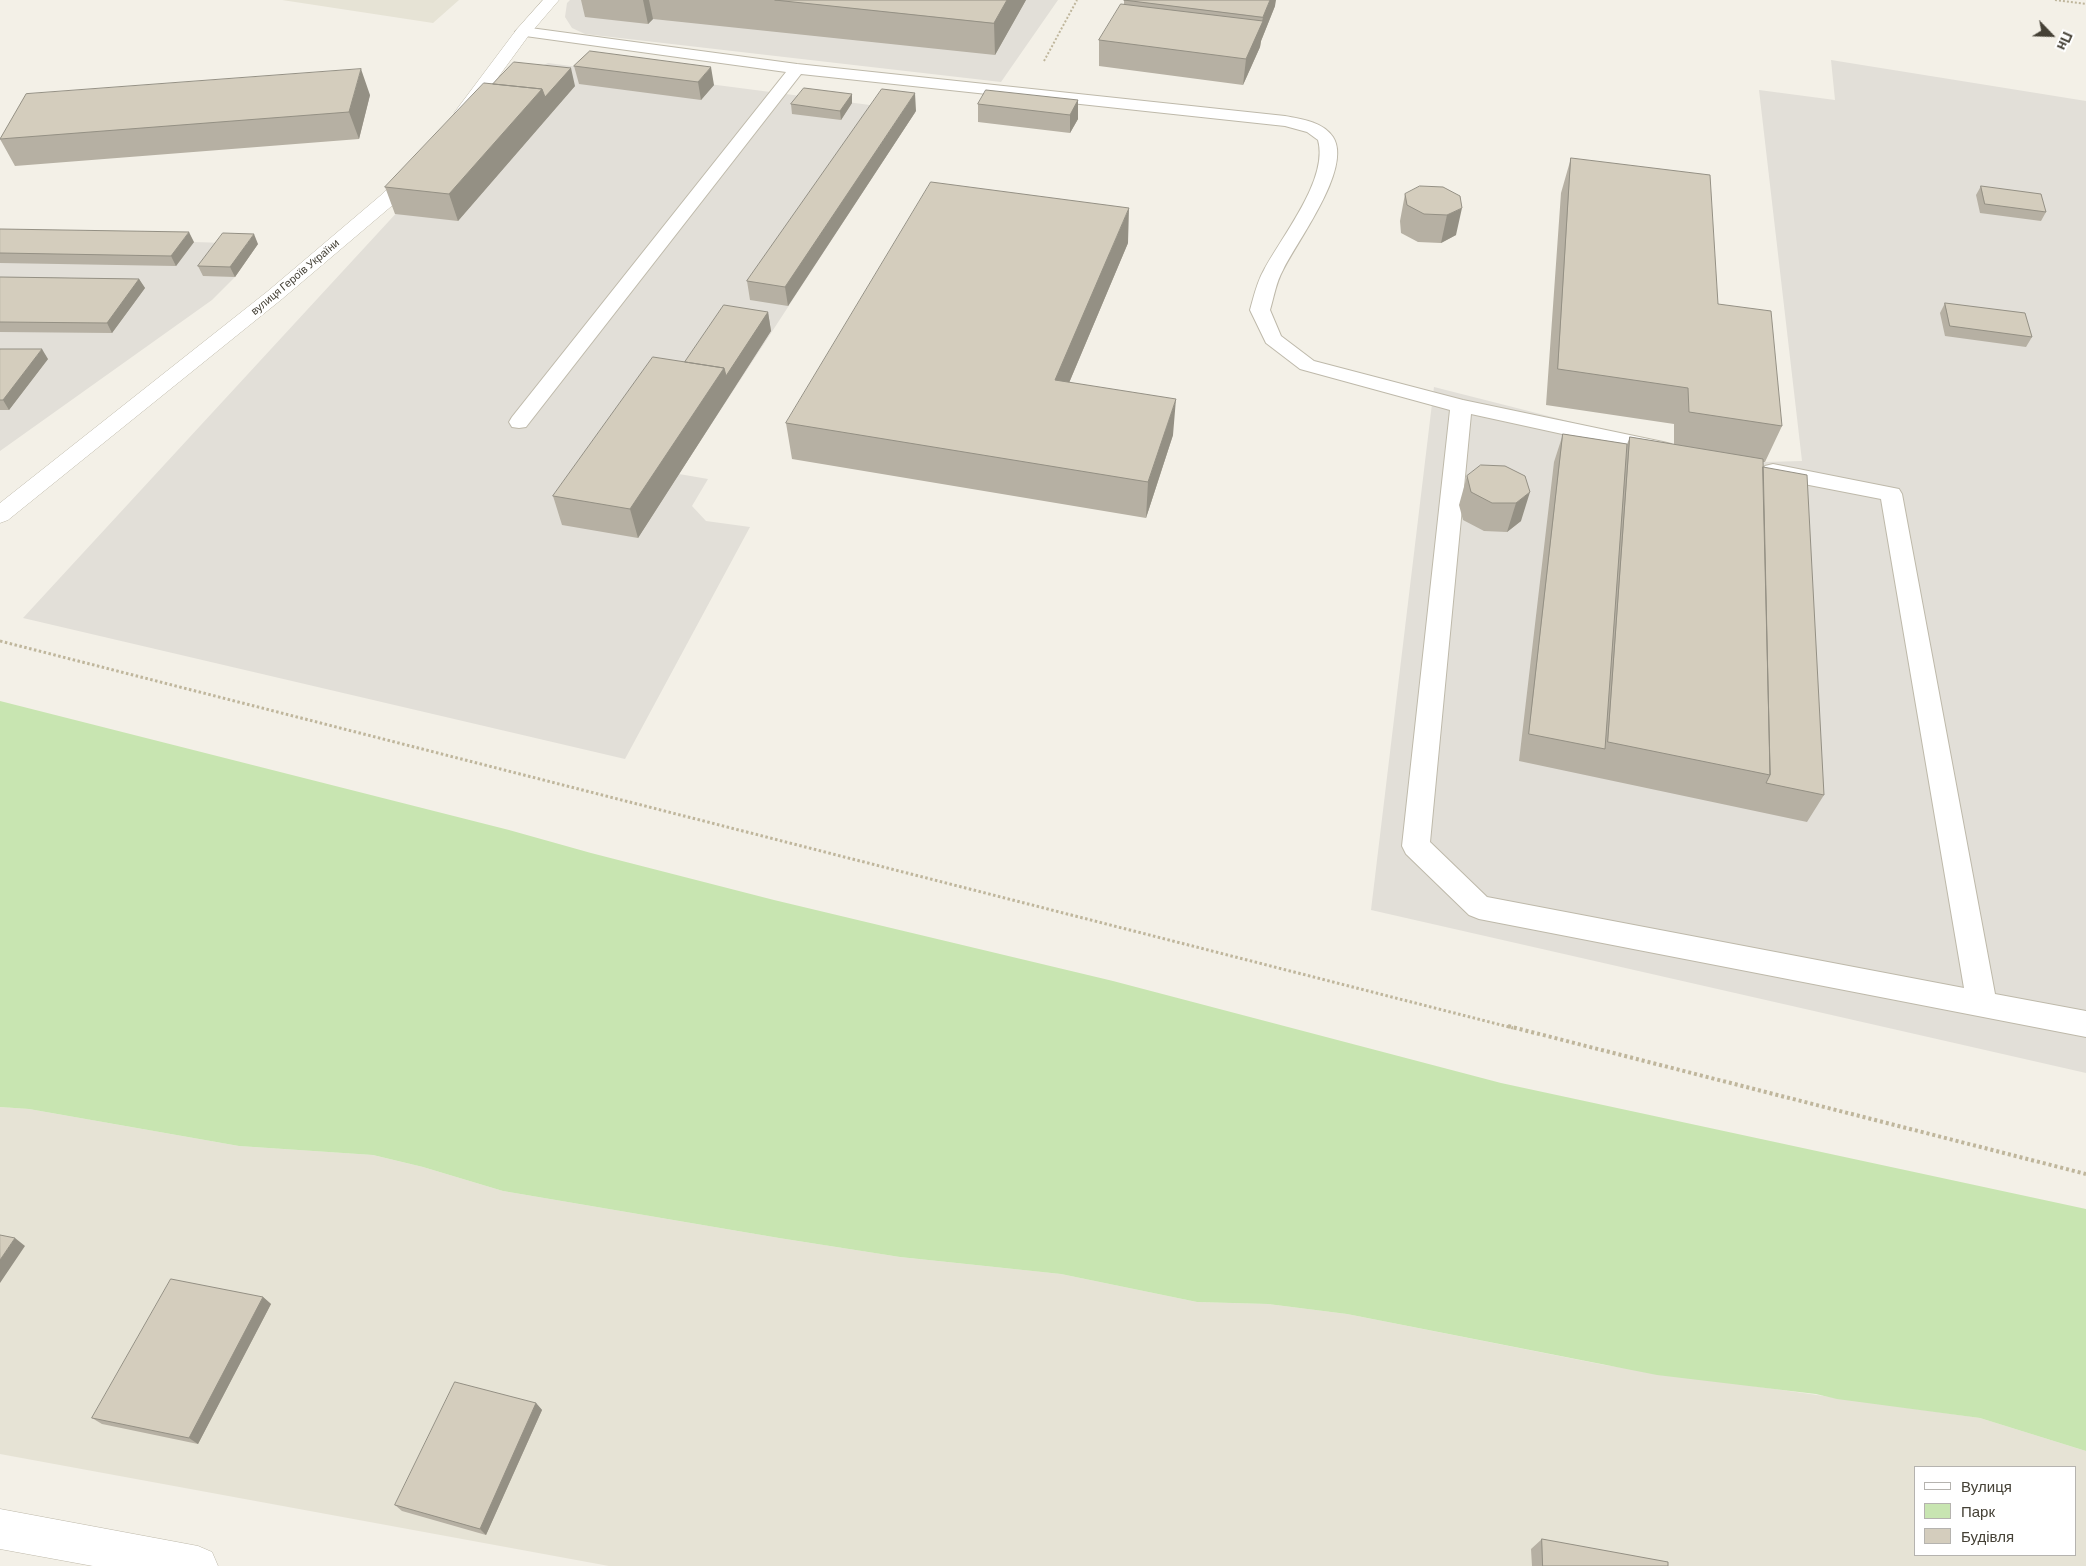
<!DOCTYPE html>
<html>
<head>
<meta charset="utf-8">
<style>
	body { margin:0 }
	#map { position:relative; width:2086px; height:1566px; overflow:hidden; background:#f3f0e7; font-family:Barlow,sans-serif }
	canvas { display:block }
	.legend { position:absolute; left:1914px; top:1466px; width:162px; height:90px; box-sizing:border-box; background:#fff; border:1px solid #b5b3af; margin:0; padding:6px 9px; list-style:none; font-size:15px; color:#454136 }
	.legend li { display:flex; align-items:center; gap:10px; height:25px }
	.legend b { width:25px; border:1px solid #b5b3af }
	.north { position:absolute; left:2026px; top:10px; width:50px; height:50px; -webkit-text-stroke:4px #fff; paint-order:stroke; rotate:114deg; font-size:14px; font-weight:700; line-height:20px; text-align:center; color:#454136 }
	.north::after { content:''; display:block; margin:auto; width:18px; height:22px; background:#454136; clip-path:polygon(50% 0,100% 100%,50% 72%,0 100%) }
</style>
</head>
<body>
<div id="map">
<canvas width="2086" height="1566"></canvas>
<ul class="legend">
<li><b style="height:6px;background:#fff"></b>Вулиця</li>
<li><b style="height:14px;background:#c8e5b1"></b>Парк</li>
<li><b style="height:14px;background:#d4cdbd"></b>Будівля</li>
</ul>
<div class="north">Пн</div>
</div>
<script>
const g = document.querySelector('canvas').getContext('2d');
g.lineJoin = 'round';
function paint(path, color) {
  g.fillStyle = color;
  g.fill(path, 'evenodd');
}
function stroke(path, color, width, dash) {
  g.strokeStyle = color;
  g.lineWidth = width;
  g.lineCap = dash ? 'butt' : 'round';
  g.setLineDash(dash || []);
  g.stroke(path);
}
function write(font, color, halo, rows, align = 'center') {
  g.font = font + ' Barlow,sans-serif';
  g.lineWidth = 4.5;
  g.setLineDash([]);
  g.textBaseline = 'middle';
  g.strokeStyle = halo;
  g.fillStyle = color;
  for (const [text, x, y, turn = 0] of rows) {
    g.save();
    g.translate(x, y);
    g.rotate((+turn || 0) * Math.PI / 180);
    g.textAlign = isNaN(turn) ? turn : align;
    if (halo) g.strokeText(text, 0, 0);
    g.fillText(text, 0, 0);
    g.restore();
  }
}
paint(new Path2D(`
	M282,0H459L433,23Z
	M0,1107L29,1109L239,1146L373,1155L423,1167L503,1191L779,1238L900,1257L1061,1274L1197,1302L1268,1304L1347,1314L1605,1365L1980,1418L2086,1451V1566H609L0,1454ZM1915,1467H2075V1555H1915Z`), '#e6e3d5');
paint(new Path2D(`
	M570,0H1058L1001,82L585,34L572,28L565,17L567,3Z
	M1831,60L2086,101V1073L1371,910L1434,387L1674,448L1765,462L1802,461L1759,90L1835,100Z
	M548,63L916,111L679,474L708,479L692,506L706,521L750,527L625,759L23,618L519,80L526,73Z
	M0,239L194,242L258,244L235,277L212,300L0,451Z`), '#e2dfd8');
paint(new Path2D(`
	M0,701L509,830L591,853L774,900L1113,981L1501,1083L2086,1209V1451L1980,1418L1837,1399L1816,1394L1657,1375L1347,1314L1268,1304L1197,1302L1061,1274L900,1257L779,1238L503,1191L423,1167L373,1155L239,1146L29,1109L0,1107Z`), '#c8e5b1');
const lane = new Path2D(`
	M523,27L797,64L1285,116C1302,119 1323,122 1333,137C1353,168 1297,241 1283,270C1276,282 1274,297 1270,310L1281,336L1314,361L1463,400L1663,442L1671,444L1674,449L1671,454L1663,456L1471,414L1430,842L1487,897L1964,988L1881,499L1773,478L1765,476L1762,471L1765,466L1773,464L1899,489L1902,494L1995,994L2086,1011V1037L1479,919L1469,915L1406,854L1402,846L1450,410L1300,369L1266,343L1250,310C1254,296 1257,282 1264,270C1282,236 1329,179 1318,140L1307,132L1285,126L801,74L526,427L519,428L512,427L509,422L512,417L786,72L518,35L515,32L518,29Z`);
const street = new Path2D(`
	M543,0H559L529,35L469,117L463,118L457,117L454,113L517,29Z
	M415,167L421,168L424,172L394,204L282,299L8,520L0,523V503L268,291L380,196L409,168Z
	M0,1509L198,1546L212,1552L218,1566H93L0,1549Z`);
stroke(lane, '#beb9aa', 2);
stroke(street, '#beb9aa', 1);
stroke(new Path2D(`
	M2055,0L2086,4
	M1044,61L1077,0`), '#bfb69c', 2, [2, 2]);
stroke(new Path2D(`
	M0,641L1513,1028`), '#bfb69c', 3, [2.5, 2.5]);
stroke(new Path2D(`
	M1508,1026L2086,1174`), '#bfb69c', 4, [3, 3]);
paint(lane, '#fff');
paint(street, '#fff');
paint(new Path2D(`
	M581,0H1026L995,55L653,19L648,24L585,17Z
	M1124,0L1275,6L1261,41L1260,47L1243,85L1099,66V40L1124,4Z
	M590,51L714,85L701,100L579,84L574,66Z
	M493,84L575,86L458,221L395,214L385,187Z
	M852,94V103L841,120L792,114L791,104Z
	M370,95L359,139L15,166L0,139Z
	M1078,100V119L1070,133L978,122V104Z
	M916,111L788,306L750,300L747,281Z
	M1571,158L1718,304L1782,426L1765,462H1763V467L1824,795L1807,822L1519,761L1554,462L1563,434L1627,444L1630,437L1674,444V424L1546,405L1561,193Z
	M1981,186L2046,212L2041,221L1980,213L1976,195Z
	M1443,187L1456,235L1441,243L1418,242L1401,233L1400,221L1405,194Z
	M0,229L194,242L176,266L0,263Z
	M1128,243L1069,383L1173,435L1146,518L792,459L786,423Z
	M258,244L235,277L203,276L198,266Z
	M0,277L139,279L145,288L112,333L0,332Z
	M1945,303L2032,337L2026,347L1945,336L1940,313Z
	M768,312L771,331L638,538L562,525L553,496L685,362Z
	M0,349L48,359L9,410H0Z
	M1505,466L1521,521L1507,532L1484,531L1463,520L1459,505L1467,476Z
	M263,1297L271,1304L198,1444L102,1424L92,1418Z
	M536,1403L542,1410L486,1535L402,1511L395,1505Z
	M1542,1539L1668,1566H1532L1531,1549Z`), '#b6b0a3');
paint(new Path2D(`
	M643,0H649L653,19L648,24Z
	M1007,0H1026L995,55L994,23Z
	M1270,0H1276L1275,6L1261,41L1260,47L1243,85L1246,59L1262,22L1263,17Z
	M711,67L714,85L701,100L698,82Z
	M571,68L575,86L458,221L449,194L542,89Z
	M361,69L370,95L359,139L349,112Z
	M915,93L916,111L788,306L785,287Z
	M852,94V103L841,120L840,111Z
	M1078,100V119L1070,133V115Z
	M1129,208L1128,243L1055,416V380Z
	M1462,208L1456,235L1441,243L1447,215Z
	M189,232L194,242L176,266L171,256Z
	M254,234L258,244L235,277L230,267Z
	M139,279L145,288L112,333L107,323Z
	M768,312L771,331L638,538L630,509L724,368Z
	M42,349L48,359L9,410L3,400Z
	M1176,399L1173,435L1146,518L1148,482Z
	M1530,492L1521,521L1507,532L1516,503Z
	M15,1238L25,1246L0,1283V1260Z
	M263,1297L271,1304L198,1444L189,1438Z
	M536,1403L542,1410L486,1535L480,1529Z`), '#949084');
const building = new Path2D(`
	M775,0H1007L994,23Z
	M1124,0H1270L1263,17Z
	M1121,4L1263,21L1246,59L1099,40Z
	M590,51L711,67L698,82L574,66Z
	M514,62L571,68L545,97L542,89L493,84Z
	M361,69L349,112L0,139L26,94Z
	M484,83L542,89L449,194L385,187Z
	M804,88L852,94L840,111L791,104Z
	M882,89L915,93L785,287L747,281Z
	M986,90L1078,100L1070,115L978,104Z
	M1571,158L1710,175L1718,304L1771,311L1782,426L1689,412L1688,388L1558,369Z
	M931,182L1129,208L1055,380L1176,399L1148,482L786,423Z
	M1420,186L1443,187L1460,196L1462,208L1447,215L1424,214L1407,205L1405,194Z
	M1981,186L2041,194L2046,212L1985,204Z
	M0,229L189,232L171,256L0,253Z
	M223,233L254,234L230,267L198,266Z
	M0,277L139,279L107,323L0,322Z
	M1945,303L2025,313L2032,337L1950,326Z
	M724,305L768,312L726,376L724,368L685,362Z
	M0,349H42L3,400H0Z
	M653,357L724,368L630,509L553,496Z
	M1563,434L1627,444L1605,749L1529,734Z
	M1630,437L1763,459L1770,775L1608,742Z
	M1481,465L1505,466L1525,476L1530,492L1516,503H1492L1471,492L1467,476Z
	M1763,467L1807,475L1824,795L1766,783L1770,775Z
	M0,1235L15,1238L0,1260Z
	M171,1279L263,1297L189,1438L92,1418Z
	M455,1382L536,1403L480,1529L395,1505Z
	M1542,1539L1668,1562V1566H1543Z`);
paint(building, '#d4cdbd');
stroke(building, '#949084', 1);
write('11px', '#454136', '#fff', [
	["вулиця Героїв України",295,277,-40]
]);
</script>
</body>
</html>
